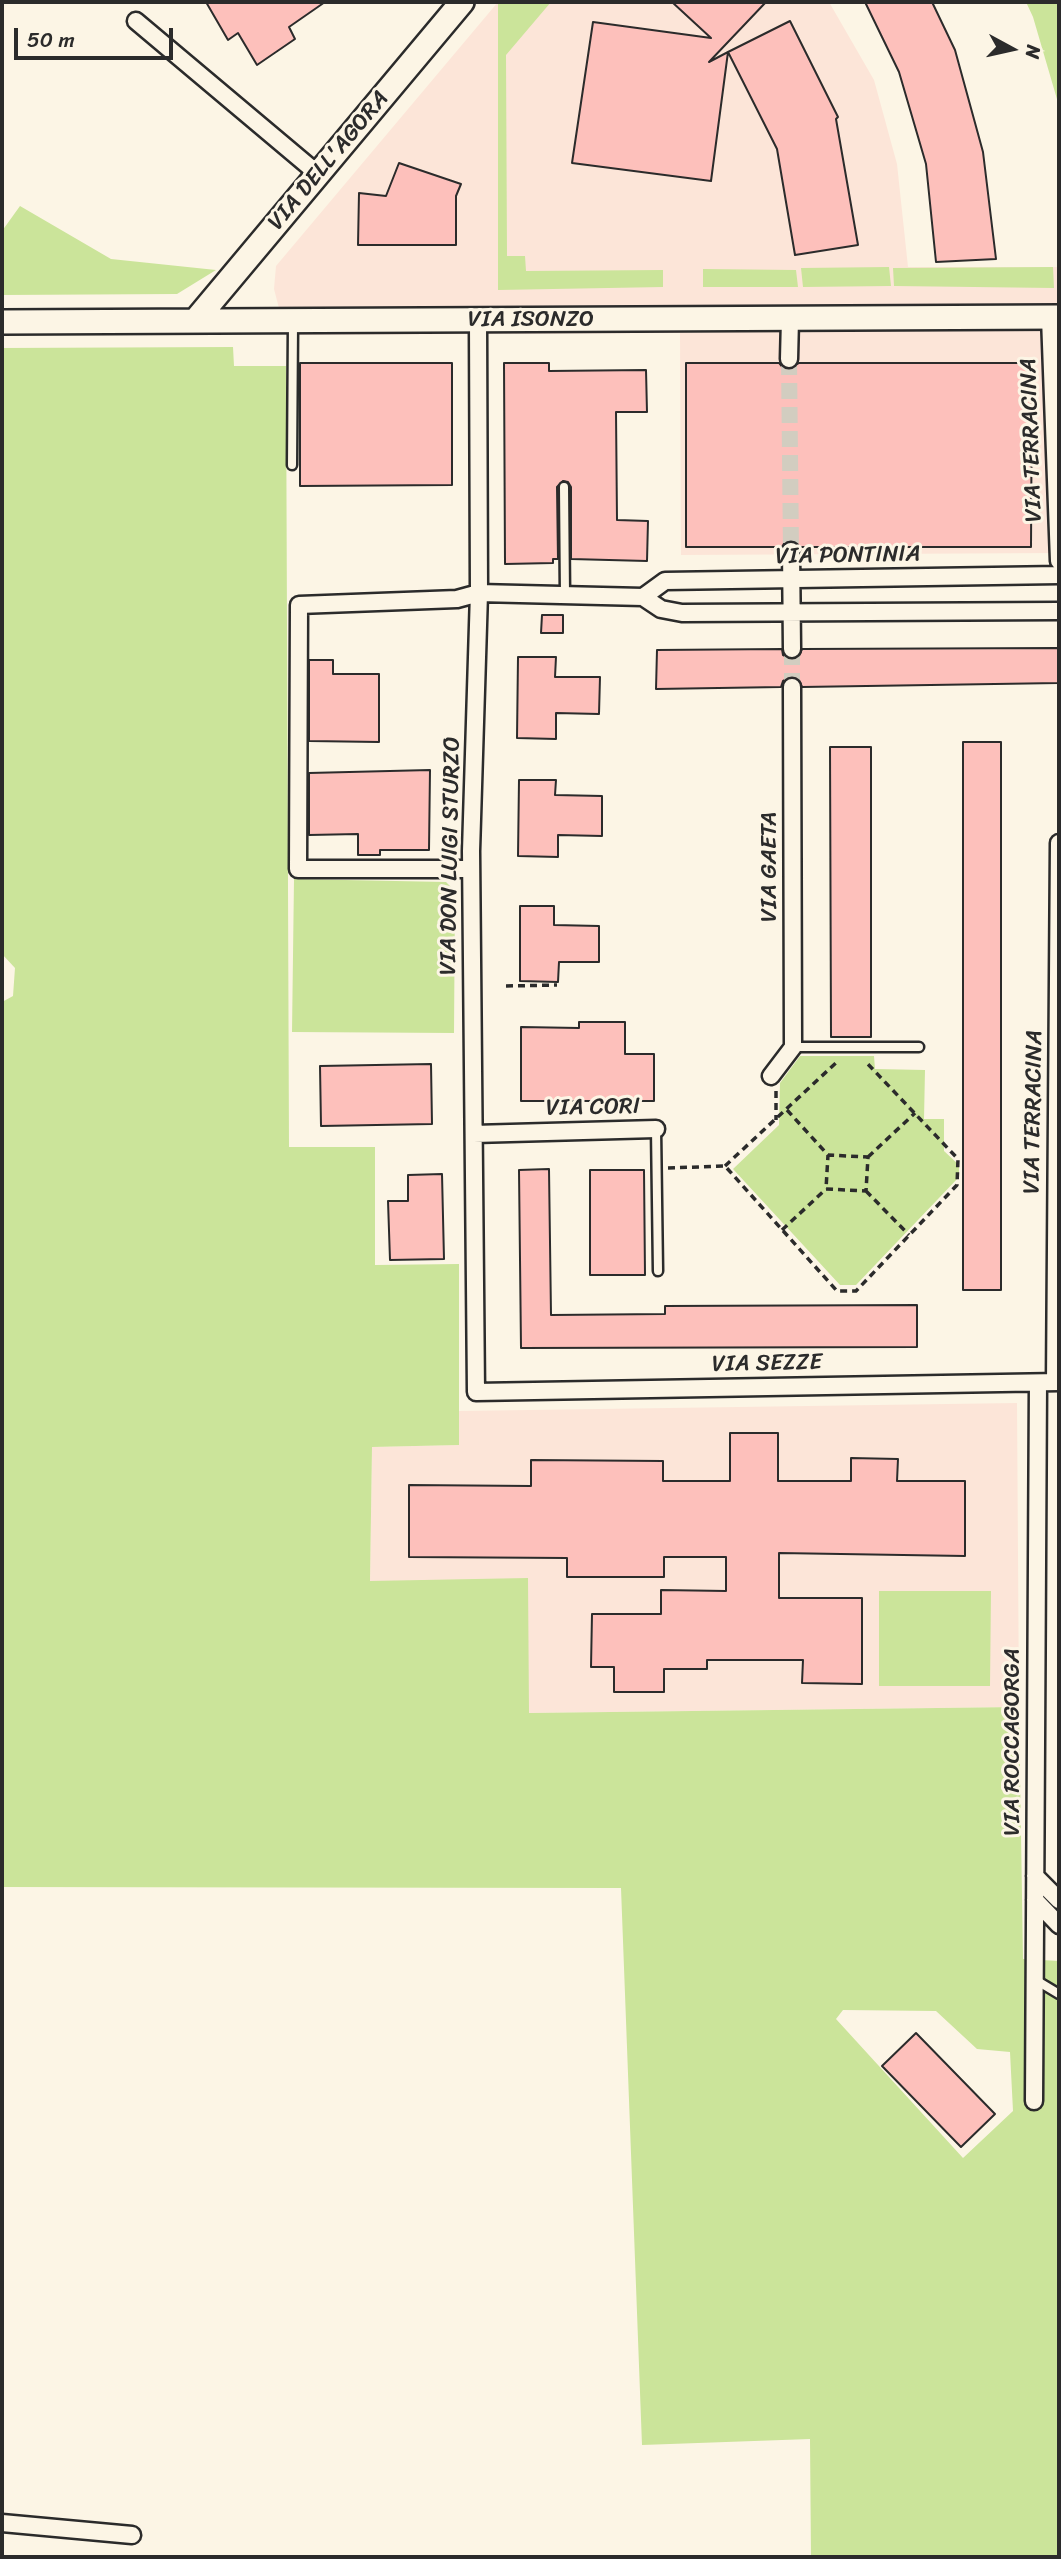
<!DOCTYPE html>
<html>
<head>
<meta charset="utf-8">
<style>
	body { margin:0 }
	#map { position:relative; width:1061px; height:2559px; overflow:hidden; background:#fcf5e5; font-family:Sriracha,sans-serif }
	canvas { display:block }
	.frame { position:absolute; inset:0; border:4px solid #2b2b2b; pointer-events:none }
	.north { position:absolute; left:977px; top:14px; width:70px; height:70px; -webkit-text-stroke:5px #fcf5e5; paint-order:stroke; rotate:98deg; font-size:19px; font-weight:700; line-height:28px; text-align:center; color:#2b2b2b }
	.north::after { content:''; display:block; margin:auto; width:24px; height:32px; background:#2b2b2b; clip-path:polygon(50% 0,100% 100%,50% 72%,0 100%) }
	.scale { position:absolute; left:14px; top:28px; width:159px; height:32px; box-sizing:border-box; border:4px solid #2b2b2b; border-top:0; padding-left:9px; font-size:21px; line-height:24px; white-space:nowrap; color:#2b2b2b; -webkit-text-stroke:5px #fcf5e5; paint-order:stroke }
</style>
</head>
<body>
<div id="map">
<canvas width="1061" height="2559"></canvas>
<div class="frame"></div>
<div class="north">N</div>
<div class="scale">50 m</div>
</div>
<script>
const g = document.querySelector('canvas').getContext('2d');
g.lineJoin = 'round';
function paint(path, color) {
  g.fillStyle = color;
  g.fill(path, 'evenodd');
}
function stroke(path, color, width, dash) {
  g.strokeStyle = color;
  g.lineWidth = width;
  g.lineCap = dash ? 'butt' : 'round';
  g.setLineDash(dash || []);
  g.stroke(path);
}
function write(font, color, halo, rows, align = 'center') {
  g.font = font + ' Sriracha,sans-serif';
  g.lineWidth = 6;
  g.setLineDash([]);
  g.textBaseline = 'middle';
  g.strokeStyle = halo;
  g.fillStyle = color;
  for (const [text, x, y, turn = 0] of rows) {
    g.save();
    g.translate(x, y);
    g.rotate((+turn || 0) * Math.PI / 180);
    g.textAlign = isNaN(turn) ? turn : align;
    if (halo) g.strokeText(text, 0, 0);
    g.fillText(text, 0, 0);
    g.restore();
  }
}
paint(new Path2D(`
	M498,2H829L874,80L897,164L908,267H1059V553L681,555L680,333L286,335L274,289L276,266Z
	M1017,1403L1019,1707L528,1713L370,1581L372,1447L458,1445L459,1411Z`), '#fce5d8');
paint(new Path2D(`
	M498,2H551L506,55L507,256H525L526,271L663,270V287L498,290Z
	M1026,2H1059V106L1033,17Z
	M20,206L111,259L216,270L177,294L2,295V231Z
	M889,267L891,286L803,287L801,268Z
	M1053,267L1054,288L894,286L893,268Z
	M703,269L796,270L798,287H703Z
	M233,347L234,366H286L289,1147H375V1265L459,1264V1445L372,1447L370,1581L528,1578L529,1713L1019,1707L1023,1959L1059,1961V2557H811L810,2439L642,2445L621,1888L2,1887V1002L13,996L15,968L2,954V348ZM843,2010L936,2011L977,2049L1010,2052L1013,2111L963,2158L836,2019Z
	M294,879L446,882L455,891L454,1033L292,1032Z
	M800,1056H874L875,1069L925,1070L924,1119H944V1151L959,1165V1177L856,1285H840L733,1169L779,1125L780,1083Z
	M879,1591H991L990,1686H879Z`), '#cbe49a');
const building = new Path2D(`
	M206,2H325L289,27L295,39L257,65L238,33L228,40Z
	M672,2H766L709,62L728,52L711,181L572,163L593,22L711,38Z
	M865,2H932L955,50L983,152L996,259L936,262L926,164L899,72Z
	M790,21L838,117L836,119L858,245L795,255L777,149L728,52Z
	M399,163L461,184L456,196V245H358L359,193L386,196Z
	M300,363H452V485L300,486Z
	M504,363H549V371L646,370L647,412H616L617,520L648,521L647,561L571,559V487L568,482L563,481L557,487L558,559H553V563L505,564Z
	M686,363H779L783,368L789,369L799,363H1032L1031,547H800L792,541L785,542L782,547H686Z
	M542,615H563V633H541Z
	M1059,648V683L802,687L798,678L791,677L783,681L781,687L656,689L657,650L782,649L783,655L791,659L798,658L802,649Z
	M518,657H556L555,677H600L599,714L556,713V739L517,738Z
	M309,660H333V674H379V742L309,741Z
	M963,742H1001V1290H963Z
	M830,747H871V1037H831Z
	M430,770L429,850H380V855H358V834L309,835V773Z
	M519,780H556L555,795L602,796V836L558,835V857L518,856Z
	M520,906H554V925L599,926V962H559L558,982L520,981Z
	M579,1022H625V1054H654V1101H521V1027L579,1028Z
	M431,1064L432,1124L321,1126L320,1066Z
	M549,1169L551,1315L665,1314V1306L917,1305V1347L521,1348L519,1170Z
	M590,1170H644L645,1275H590Z
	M442,1174L444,1259L390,1260L388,1201H408V1175Z
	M730,1433H778V1481H851V1458L898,1459L897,1481H965V1556L779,1553V1598H862V1684L802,1683L803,1660H707V1669H664V1692H614V1667H591L592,1614H661V1590L726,1591V1557H664V1577H567V1558L409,1557V1485L531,1486V1460L663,1461V1481H730Z
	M916,2033L995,2114L961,2147L882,2066Z`);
paint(building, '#fdc0bb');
stroke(building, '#2b2b2b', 2);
stroke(new Path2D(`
	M789,359L791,551
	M792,649V687`), '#d2cdc0', 16, [16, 8]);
const lane = new Path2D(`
	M292,465L293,324
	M564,487L565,595
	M793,1047H919
	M656,1129L658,1271
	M1034,1979L1059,1994`);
const street = new Path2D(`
	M136,21L318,174
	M1050,317L1059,561
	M478,321L479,593L471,851L476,1392L1059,1382
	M789,359L790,319
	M791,551L792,649
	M643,597L665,581L1059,575
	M471,869H298L299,605L457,599L479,593L643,597L661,609L682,613L1059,611
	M771,1076L793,1047L792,687
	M474,1134L656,1129
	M1055,1382L1059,843
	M1035,1876L1059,1900
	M1035,1900L1059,1925
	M1034,2101L1038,1383
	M2,2523L132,2535`);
const secondary = new Path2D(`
	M195,321L462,2
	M2,322L1059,317`);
stroke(lane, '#2b2b2b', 13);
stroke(street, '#2b2b2b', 21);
stroke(secondary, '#2b2b2b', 28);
stroke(new Path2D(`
	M506,986L557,985
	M776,1091V1120
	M787,1110L828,1155L868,1157L866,1191L826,1189L828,1155
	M868,1157L915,1113
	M725,1166L839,1060
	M668,1168L725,1166L837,1291H856L957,1185L958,1159L866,1062
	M866,1191L909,1235
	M782,1230L826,1189`), '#2b2b2b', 3.5, [7, 5]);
stroke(lane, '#fcf5e5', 8);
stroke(street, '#fcf5e5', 16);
stroke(secondary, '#fcf5e5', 23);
write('23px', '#2b2b2b', '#fcf5e5', [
	["VIA DELL'AGORA",329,161,-50],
	["VIA ISONZO",531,320],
	["VIA TERRACINA",1032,440,-92],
	["VIA PONTINIA",848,556,-1],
	["VIA DON LUIGI STURZO",451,856,-89],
	["VIA GAETA",770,867,-90],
	["VIA CORI",593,1108,-1],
	["VIA TERRACINA",1034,1112,-89],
	["VIA SEZZE",767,1364,-1],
	["VIA ROCCAGORGA",1013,1742,-90]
]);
</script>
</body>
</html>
